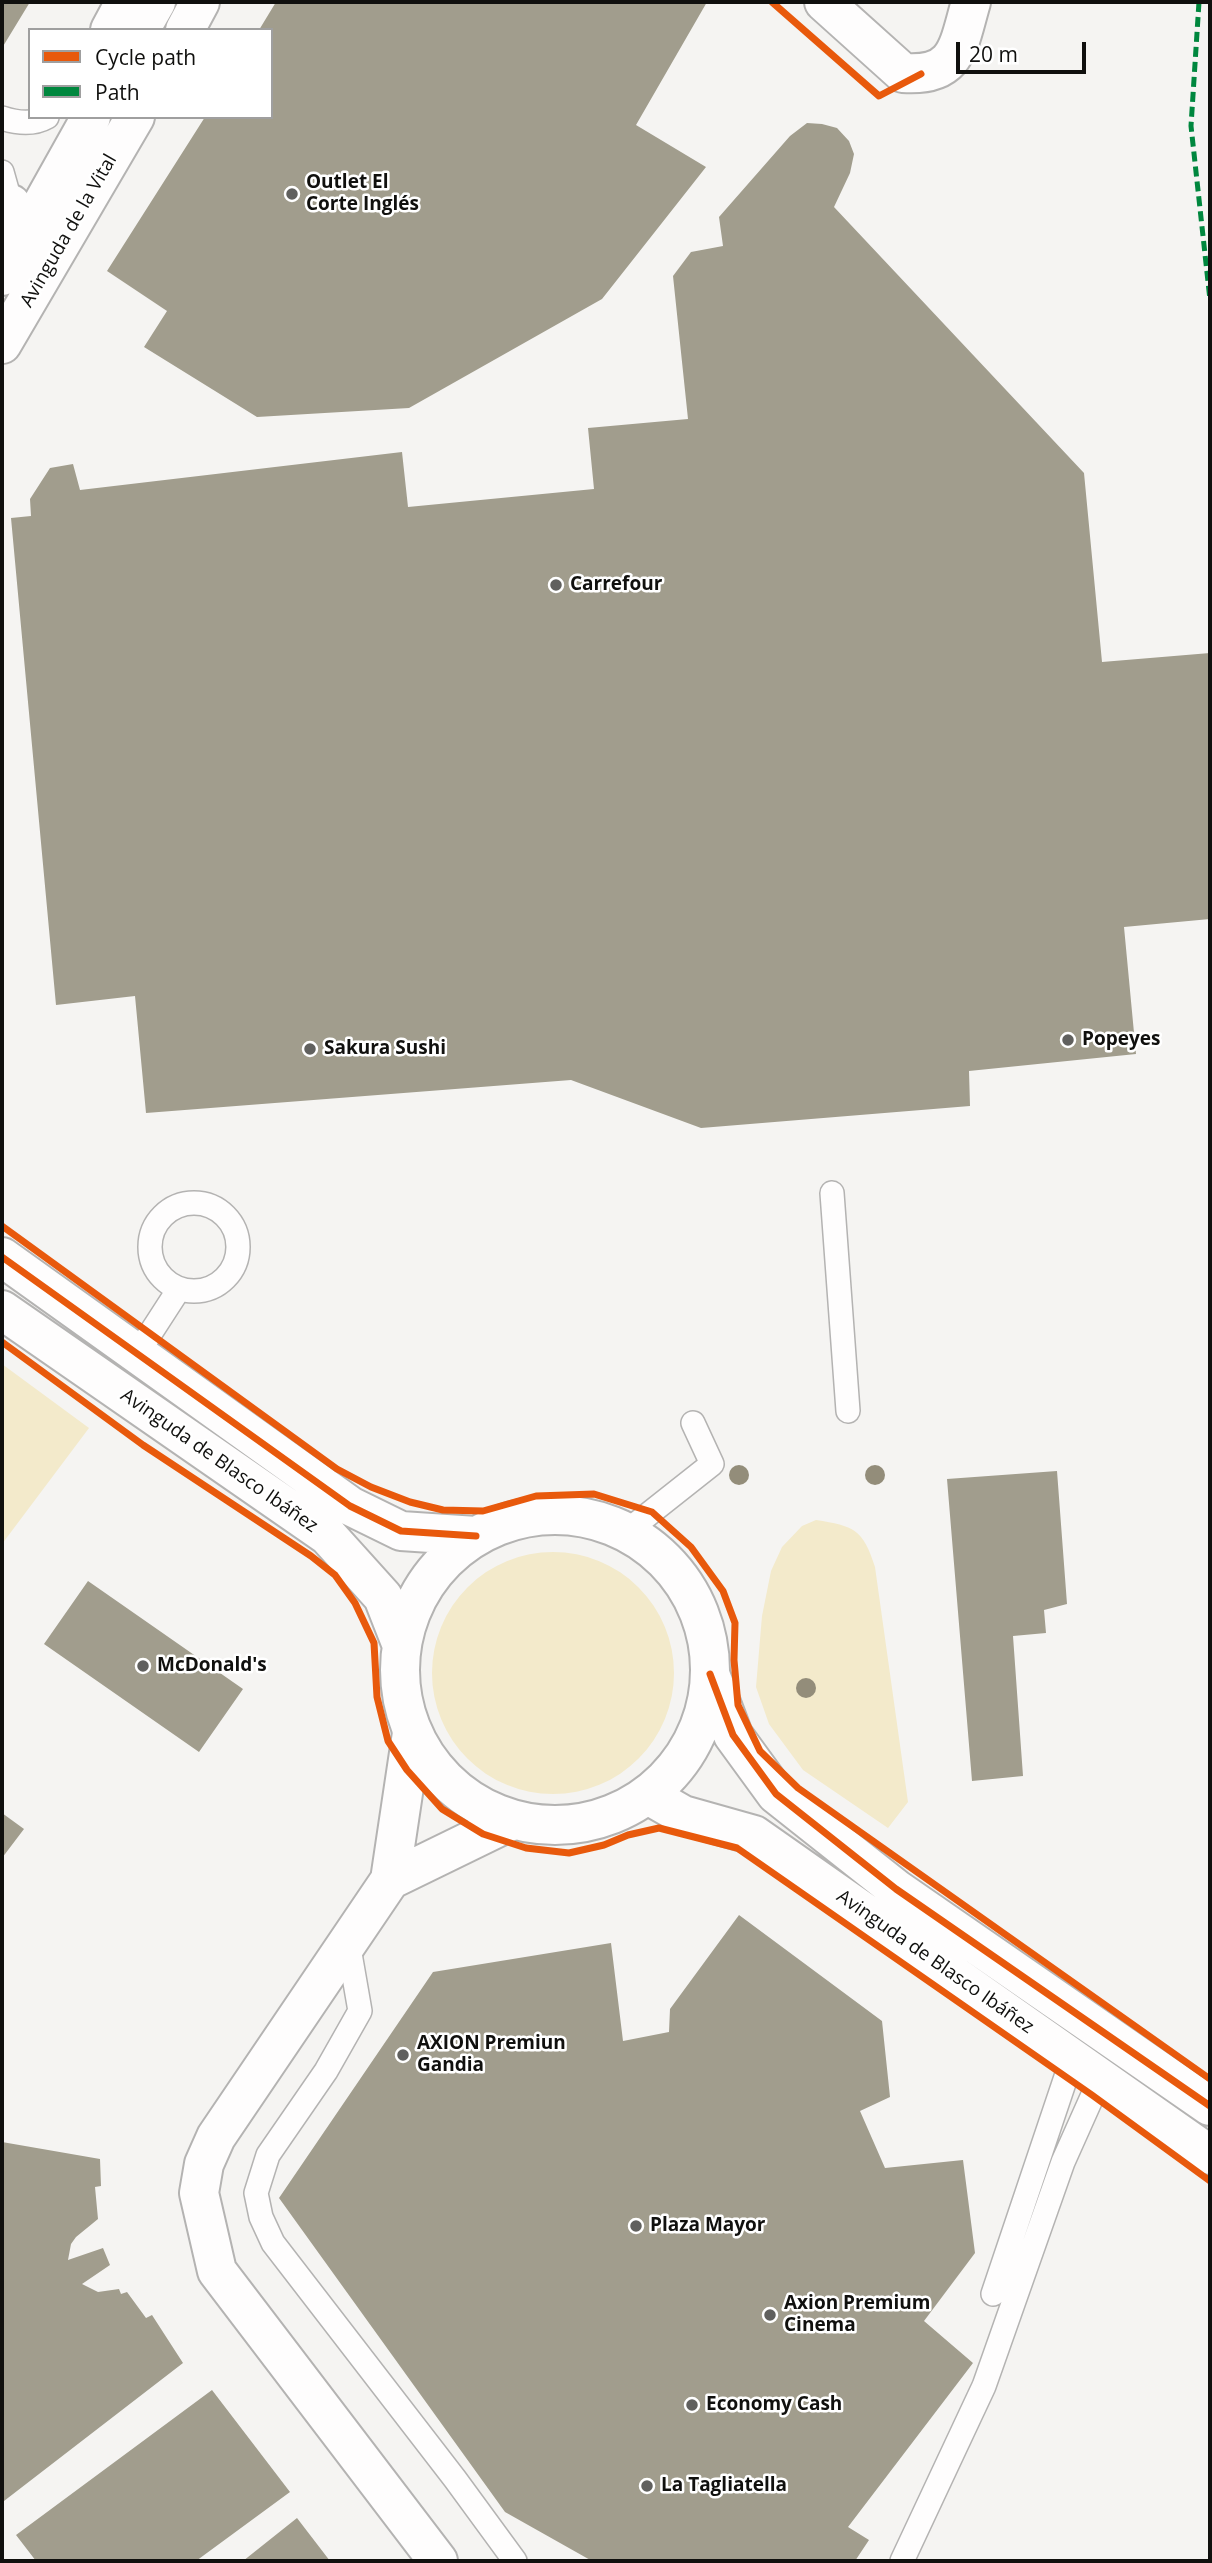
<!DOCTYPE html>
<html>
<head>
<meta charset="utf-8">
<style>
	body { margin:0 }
	#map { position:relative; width:1212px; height:2563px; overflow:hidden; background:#f5f4f2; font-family:"Open Sans",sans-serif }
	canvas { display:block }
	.frame { position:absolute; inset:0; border:4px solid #10100e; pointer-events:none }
	.legend { position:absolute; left:28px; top:28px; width:245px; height:91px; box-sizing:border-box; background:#fff; border:2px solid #9f9f9f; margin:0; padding:9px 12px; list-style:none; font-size:21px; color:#10100e }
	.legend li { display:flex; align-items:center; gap:14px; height:35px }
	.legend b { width:35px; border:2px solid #9f9f9f }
	.scale { position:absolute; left:956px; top:42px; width:130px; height:32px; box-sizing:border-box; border:4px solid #10100e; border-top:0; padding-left:9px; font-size:21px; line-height:24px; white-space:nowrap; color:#10100e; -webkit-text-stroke:5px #fff; paint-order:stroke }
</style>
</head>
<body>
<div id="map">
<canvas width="1212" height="2563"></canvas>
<div class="frame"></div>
<ul class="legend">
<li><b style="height:9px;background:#e8590c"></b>Cycle path</li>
<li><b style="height:9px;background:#00873e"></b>Path</li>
</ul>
<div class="scale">20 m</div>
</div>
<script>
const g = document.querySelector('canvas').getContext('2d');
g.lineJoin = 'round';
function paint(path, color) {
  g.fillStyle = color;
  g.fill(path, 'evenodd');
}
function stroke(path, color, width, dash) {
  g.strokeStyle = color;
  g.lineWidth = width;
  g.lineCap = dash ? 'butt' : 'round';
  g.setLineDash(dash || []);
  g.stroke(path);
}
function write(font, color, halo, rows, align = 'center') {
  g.font = font + ' "Open Sans",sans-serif';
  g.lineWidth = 5;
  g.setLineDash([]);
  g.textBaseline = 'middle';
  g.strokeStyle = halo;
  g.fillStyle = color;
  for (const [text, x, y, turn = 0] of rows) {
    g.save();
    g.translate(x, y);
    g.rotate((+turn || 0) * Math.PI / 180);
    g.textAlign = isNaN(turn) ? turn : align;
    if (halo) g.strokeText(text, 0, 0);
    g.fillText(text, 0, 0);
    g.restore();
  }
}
paint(new Path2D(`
	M2,1364L89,1428L2,1544Z
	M816,1520C854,1526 863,1529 875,1567L908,1802L888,1828L803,1770L769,1724L756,1687L762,1616L771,1571L782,1547L802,1526Z
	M432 1673a121 121 0 1 1 242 0a121 121 0 1 1-242 0Z`), '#f3eacb');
paint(new Path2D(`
	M2,2H30L2,48Z
	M276,2H707L636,125L706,167L602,299L409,408L257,417L144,347L167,311L107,271L205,117H271V30H259Z
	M807,123L822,124L837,128L849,141L854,154L850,173L834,207L1084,473L1102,662L1210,653V919L1124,927L1136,1054L969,1071L970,1106L701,1128L571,1080L146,1113L135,996L56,1005L11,518L31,516L30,499L50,468L73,464L80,490L402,452L408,507L594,489L588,428L688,419L673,276L691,252L723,246L719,217L790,136Z
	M1057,1471L1067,1604L1044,1610L1046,1633L1013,1636L1023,1776L972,1781L947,1479Z
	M88,1581L243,1689L199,1752L44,1644Z
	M2,1813L24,1829L2,1858Z
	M739,1915L882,2021L890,2097L860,2111L885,2168L963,2160L975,2253L924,2321L973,2363L848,2527L869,2540L855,2561H592L505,2512L279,2198L433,1972L611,1943L623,2041L669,2032L670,2009Z
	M2,2142L100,2159L101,2186L95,2187L98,2219L76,2237L71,2244L68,2260L103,2248L110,2265L82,2284L98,2292L119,2289L121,2294L127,2292L146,2318L152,2315L183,2363L4,2501L2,2498Z
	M212,2390L290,2492L196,2561H36L16,2535Z
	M297,2518L330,2561H243Z`), '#a19d8d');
const lane = new Path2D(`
	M2,118C17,123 33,125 47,117
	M2,172L11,204
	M832,1193L848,1411
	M150 1247a44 44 0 1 1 88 0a44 44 0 1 1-88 0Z
	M137,1354L179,1289
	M626,1532L712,1464L693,1423
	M348,1942L360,2011L326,2071L268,2155L256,2193L261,2217L273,2243L455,2479L515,2561
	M993,2294L1066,2077L1078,2060
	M902,2561L984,2386L1063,2162L1101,2077`);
const street = new Path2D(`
	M824,2L903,73C958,77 958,46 971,2
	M110,30L125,2
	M2,228L11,204
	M412,1733L390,1880L216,2137L204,2164L199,2193L217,2271L438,2561
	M390,1880L513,1820`);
const secondary = new Path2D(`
	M140,30L156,2
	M185,30L200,2
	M2,276L91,117
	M2,344L135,117
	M2,1257L350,1506L401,1531L476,1536
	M2,1310L328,1536L383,1597L401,1643
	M400 1670a155 155 0 1 1 310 0a155 155 0 1 1-310 0Z
	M710,1674L733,1735L776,1794L896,1889L1210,2106
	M648,1795L683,1815L754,1835L1210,2155`);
stroke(lane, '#b4b3b2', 26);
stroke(street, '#b4b3b2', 42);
stroke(secondary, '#b4b3b2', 42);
stroke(lane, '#fefdfd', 23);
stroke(street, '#fefdfd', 38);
stroke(secondary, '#fefdfd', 38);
stroke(new Path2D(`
	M1199,2L1191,126L1210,300`), '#00873e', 5, [10, 5]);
stroke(new Path2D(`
	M772,2L879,96L921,74
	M2,1226L337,1469L371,1487L410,1502L443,1510L483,1511L536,1496L594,1494L652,1512L691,1547L723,1591L735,1623L734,1660L738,1705L760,1751L798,1788L1210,2079
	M2,1257L350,1506L401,1531L476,1536
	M2,1342L143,1445L311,1556L335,1575L355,1603L374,1643L377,1697L388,1741L407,1770L442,1809L483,1834L526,1848L569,1853L604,1845L628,1835L659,1828L737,1848L1092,2095L1210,2181
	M710,1674L733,1735L776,1794L896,1889L1210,2106`), '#e8590c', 7);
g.fillStyle = '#938d7a';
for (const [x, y] of [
	[739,1475],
	[875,1475],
	[806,1688]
]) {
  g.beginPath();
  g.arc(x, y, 10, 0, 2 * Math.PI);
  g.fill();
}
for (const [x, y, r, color] of [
	[292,194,7,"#60605e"],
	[556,585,7,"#60605e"],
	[1068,1040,7,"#60605e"],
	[310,1049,7,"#60605e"],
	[143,1666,7,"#60605e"],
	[403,2055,7,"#60605e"],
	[636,2226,7,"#60605e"],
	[770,2315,7,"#60605e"],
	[692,2405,7,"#60605e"],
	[647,2486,7,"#60605e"]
]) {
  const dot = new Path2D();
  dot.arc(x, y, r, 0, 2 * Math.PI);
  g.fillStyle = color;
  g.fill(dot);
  stroke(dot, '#fff', 2.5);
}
write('bold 19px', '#10100e', '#fff', [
	["Outlet El",306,183],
	["Corte Inglés",306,205],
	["Carrefour",570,585],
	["Popeyes",1082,1040],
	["Sakura Sushi",324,1049],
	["McDonald's",157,1666],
	["AXION Premiun",417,2044],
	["Gandia",417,2066],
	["Plaza Mayor",650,2226],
	["Axion Premium",784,2304],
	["Cinema",784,2326],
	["Economy Cash",706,2405],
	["La Tagliatella",661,2486]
], 'left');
write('19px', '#10100e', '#fff', [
	["Avinguda de la Vital",69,231,-60],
	["Avinguda de Blasco Ibáñez",219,1461,35],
	["Avinguda de Blasco Ibáñez",935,1962,35]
]);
</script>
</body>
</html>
